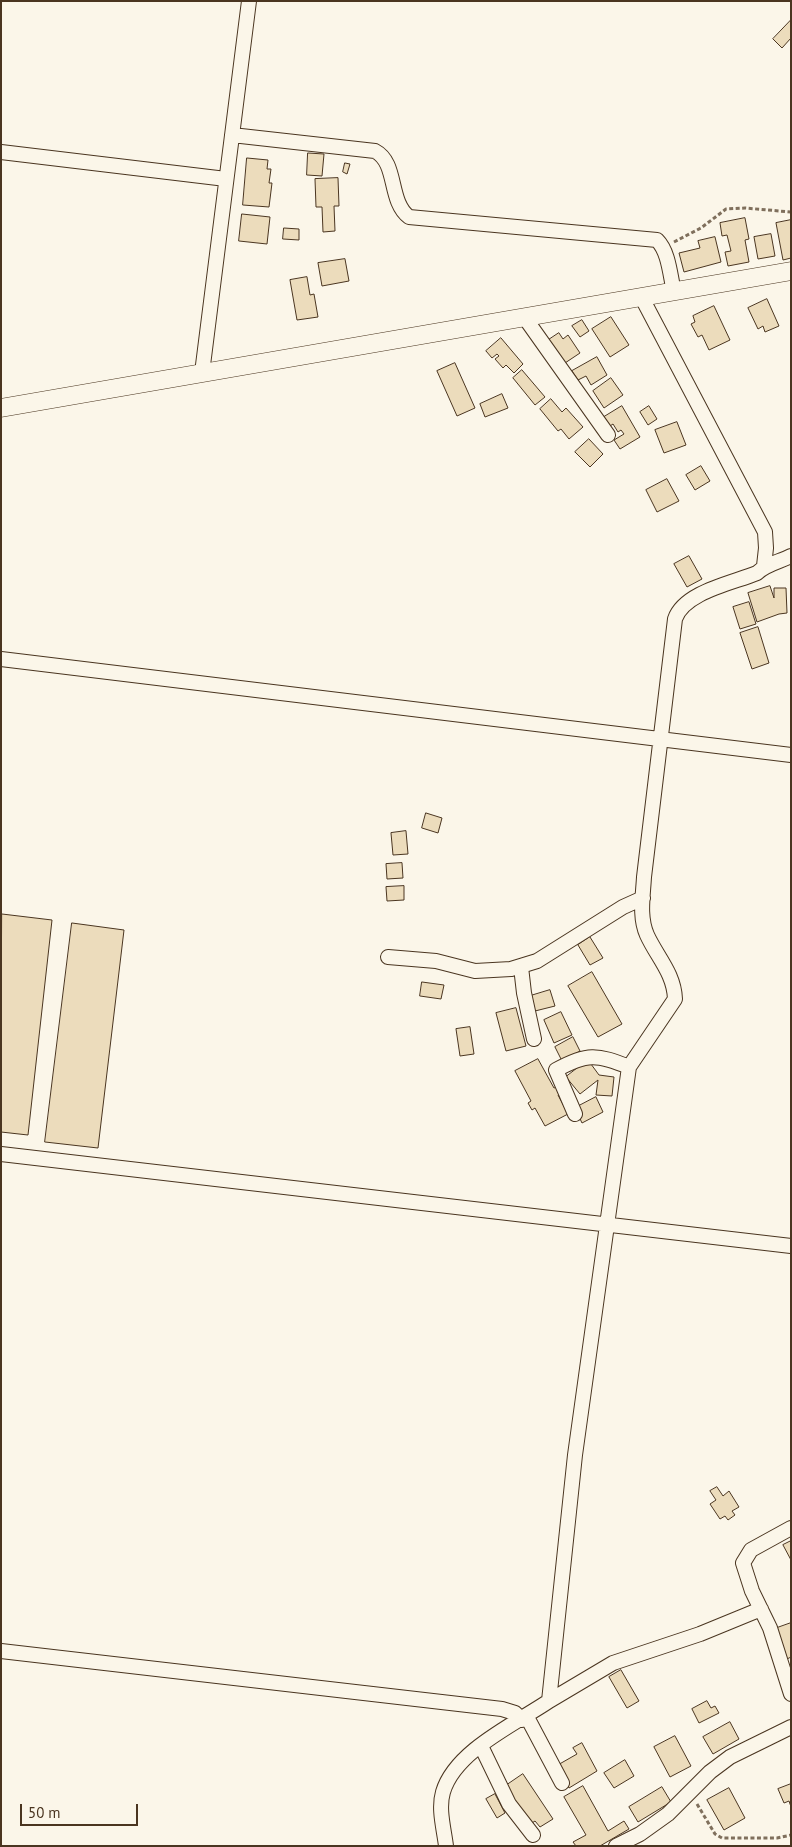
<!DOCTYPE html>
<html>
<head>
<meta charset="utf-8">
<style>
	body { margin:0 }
	#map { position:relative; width:792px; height:1847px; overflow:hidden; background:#fbf6e9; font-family:"PT Sans",sans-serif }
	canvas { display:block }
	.frame { position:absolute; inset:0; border:2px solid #4a3520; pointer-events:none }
	.scale { position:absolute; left:20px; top:1804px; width:118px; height:22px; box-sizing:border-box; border:2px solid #4a3520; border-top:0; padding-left:6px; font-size:15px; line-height:18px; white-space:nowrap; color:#4a3520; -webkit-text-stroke:4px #fbf6e9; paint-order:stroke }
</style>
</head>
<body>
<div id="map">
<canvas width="792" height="1847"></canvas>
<div class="frame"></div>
<div class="scale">50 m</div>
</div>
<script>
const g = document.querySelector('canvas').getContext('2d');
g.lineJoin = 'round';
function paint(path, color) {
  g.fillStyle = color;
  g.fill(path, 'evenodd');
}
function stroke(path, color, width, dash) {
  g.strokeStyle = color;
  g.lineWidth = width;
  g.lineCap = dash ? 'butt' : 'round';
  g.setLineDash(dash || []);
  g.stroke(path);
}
const building = new Path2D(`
	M791,20V38L782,48L773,39Z
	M308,153L324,154L322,176L307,175Z
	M247,158L268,160L267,169H271L269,183H272L269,207L243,205Z
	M345,163L350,164L347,174L343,172Z
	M338,178L339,206H334L335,231L323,232L322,207H316L315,179Z
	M242,214L270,217L267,244L239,241Z
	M745,218L749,239L745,240L749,262L728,266L725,252L731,251L727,235L722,236L720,223Z
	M791,220V258L783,260L776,223Z
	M284,228L299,229V240L283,239Z
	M771,234L775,256L758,259L754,237Z
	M715,237L721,262L684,272L679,253L700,248L698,241Z
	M345,259L349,281L322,286L318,263Z
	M307,277L310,295L314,294L318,317L297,320L290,280Z
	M767,299L779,326L765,332L763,326L758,329L748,308Z
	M714,306L730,340L709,350L702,335L698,337L691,324L695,322L693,316Z
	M611,317L629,345L610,357L592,329Z
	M582,320L589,331L580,337L572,326Z
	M559,333L563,339L568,335L580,353L562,365L547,341Z
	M501,338L523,364L514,373L506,365L503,368L495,359L499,356L497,354L492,358L486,351Z
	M597,357L607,375L591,385L586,376L578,380L572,371Z
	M455,363L475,408L457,416L437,371Z
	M522,370L545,397L535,405L513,378Z
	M611,378L623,395L604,408L593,391Z
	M502,394L508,408L485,417L480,404Z
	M551,399L562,412L566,408L583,427L569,439L561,429L558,431L540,409Z
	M622,406L640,437L620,449L614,440L624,434L621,430L618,432L613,424L610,426L604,417Z
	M649,406L657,419L648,425L640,412Z
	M677,422L686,445L664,453L655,430Z
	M589,439L603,454L590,467L575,452Z
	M701,466L710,481L695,490L686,475Z
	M667,479L679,501L657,512L646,490Z
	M689,556L702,579L687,587L674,564Z
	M770,586L774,598V588H786L787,613L779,614L757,622L748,593Z
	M749,602L756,624L740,629L733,607Z
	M758,627L769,663L752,669L740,633Z
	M426,813L442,818L438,833L422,828Z
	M406,831L408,854L393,855L391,833Z
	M402,863L403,878L387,879L386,864Z
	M404,886V900L387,901L386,887Z
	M2,914L52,920L28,1135L1,1132Z
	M72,923L124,930L98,1148L45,1142Z
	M590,937L603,958L590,965L578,945Z
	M592,972L622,1024L598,1037L568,986Z
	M422,982L444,985L441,999L420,996Z
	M550,990L555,1006L531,1012L527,997Z
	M516,1008L526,1046L506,1051L496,1013Z
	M561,1012L572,1035L554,1043L544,1020Z
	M470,1027L474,1054L460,1056L456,1029Z
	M573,1037L580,1051L562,1061L555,1047Z
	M538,1059L554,1088L557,1087L560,1094L558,1095L568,1114L545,1126L535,1108L532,1110L528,1103L531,1101L515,1071Z
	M588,1060L599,1075L614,1077L612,1096L596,1095L598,1080L580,1094L566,1077Z
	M596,1097L603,1112L582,1123L575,1108Z
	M717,1487L723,1496L729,1491L739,1507L732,1511L735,1515L728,1520L725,1516L720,1519L710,1504L716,1500L710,1491Z
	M791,1541V1560L783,1545Z
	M791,1623V1657L787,1659L777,1628Z
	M621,1670L639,1701L627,1708L609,1677Z
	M707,1701L711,1708L715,1706L719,1713L699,1723L692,1709Z
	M730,1722L739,1739L713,1754L703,1737Z
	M675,1736L691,1766L670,1777L654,1747Z
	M582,1743L597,1771L569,1788L556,1766L577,1754L573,1748Z
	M625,1760L634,1776L614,1788L604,1773Z
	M523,1774L553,1819L540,1827L535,1821L529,1825L504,1787Z
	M791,1784V1807L789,1801L784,1803L778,1789Z
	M583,1786L608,1831L624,1821L629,1829L600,1846H576L573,1842L586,1835L564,1797Z
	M662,1787L671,1802L638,1822L629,1807Z
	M729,1788L745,1818L724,1830L707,1800Z
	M495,1794L505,1813L497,1818L486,1799Z`);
paint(building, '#ecdcbc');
stroke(building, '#4a3520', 1);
const minor = new Path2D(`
	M232,135L375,151C398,163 388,201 409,217L657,240C669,252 670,275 674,292
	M1,152L226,179
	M642,298L765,532L766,548L764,566
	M525,318L608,435
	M202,373L249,1
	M1,659L791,755
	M388,957L436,961L475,971L511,969L537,961L623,907L643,898
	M521,967L524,993L534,1039
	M575,1114L556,1070C587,1053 597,1054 629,1067
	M1,1154L791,1246
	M791,1528L751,1550L743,1563L752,1591L770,1628L791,1694
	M1,1651L502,1709L515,1713L522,1720
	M549,1701L613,1663L700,1634L761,1609
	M527,1717L562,1783
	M481,1746L509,1804L533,1835
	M446,1846C444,1829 438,1809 443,1792C455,1751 515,1724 549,1701L575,1455L629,1067L675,999C674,973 657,957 647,935C639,917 643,896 644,877L675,619C684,592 733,583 757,573C766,564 779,562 791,556
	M616,1846L640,1834L668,1814L710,1772L730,1757L791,1727`);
const tertiary = new Path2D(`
	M1,408L791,271`);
stroke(minor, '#4a3520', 16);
stroke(tertiary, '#4a3520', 19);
stroke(new Path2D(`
	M674,242L701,228L726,209L745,208L791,212
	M697,1804L715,1834L722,1838H777L791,1835`), '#7f6f5c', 3, [4, 2.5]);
stroke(minor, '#fbf6e9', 14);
stroke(tertiary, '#fbf6e9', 18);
</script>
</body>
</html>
